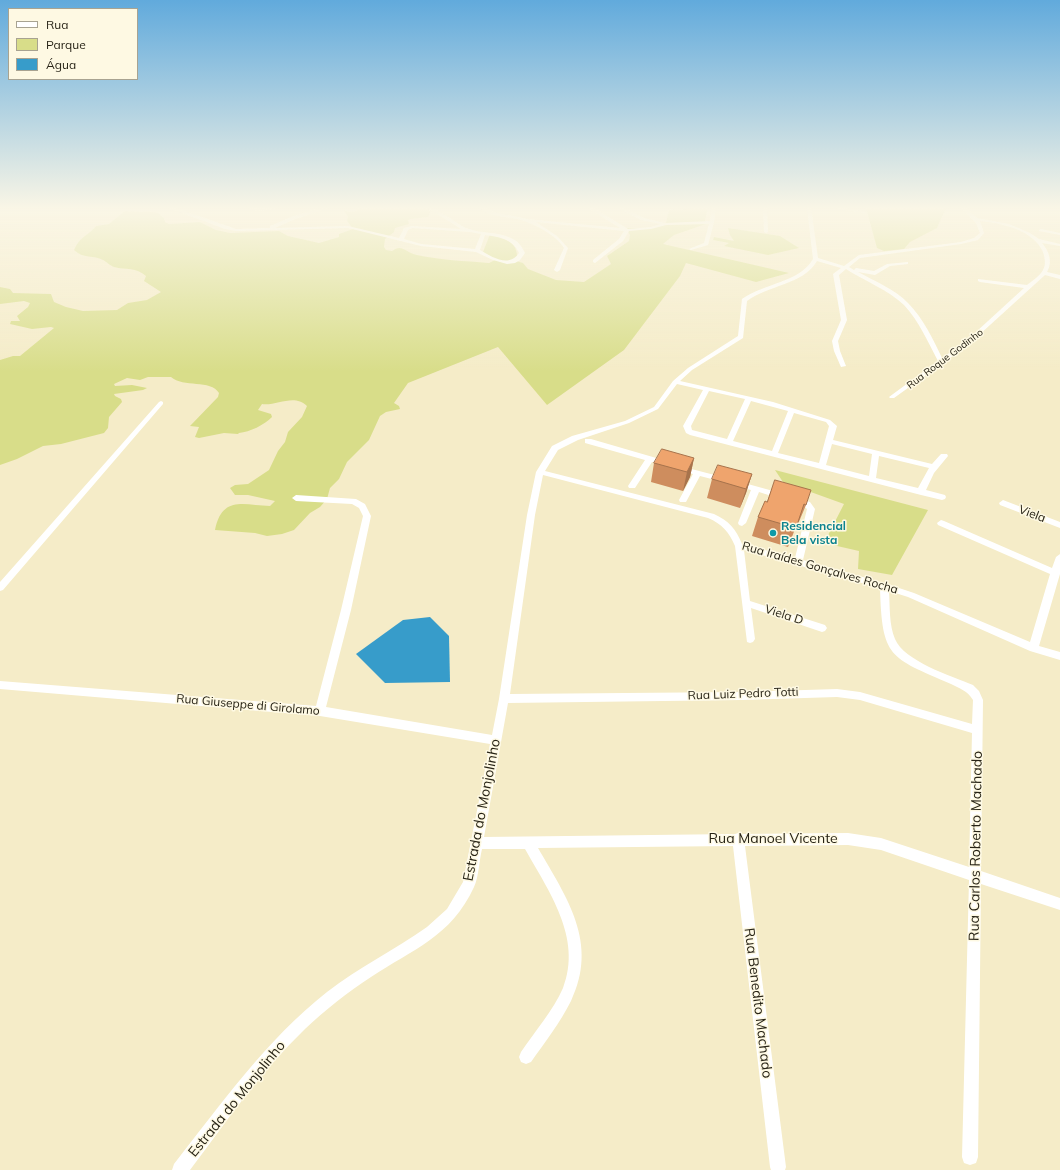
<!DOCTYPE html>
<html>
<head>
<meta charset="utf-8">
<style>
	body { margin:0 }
	#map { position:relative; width:1060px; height:1170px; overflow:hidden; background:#f5ecc8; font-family:Mulish,sans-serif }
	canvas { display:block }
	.legend { position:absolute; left:8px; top:8px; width:130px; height:72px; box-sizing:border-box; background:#fef9e3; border:1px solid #a8a391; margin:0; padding:5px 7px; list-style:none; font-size:12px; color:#272316 }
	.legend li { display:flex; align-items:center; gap:8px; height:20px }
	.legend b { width:20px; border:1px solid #a8a391 }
</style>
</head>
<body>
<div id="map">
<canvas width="1060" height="1170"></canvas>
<ul class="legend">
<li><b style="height:5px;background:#fff"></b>Rua</li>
<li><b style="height:11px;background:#d8dd89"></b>Parque</li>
<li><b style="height:11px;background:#379cca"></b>Água</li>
</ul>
</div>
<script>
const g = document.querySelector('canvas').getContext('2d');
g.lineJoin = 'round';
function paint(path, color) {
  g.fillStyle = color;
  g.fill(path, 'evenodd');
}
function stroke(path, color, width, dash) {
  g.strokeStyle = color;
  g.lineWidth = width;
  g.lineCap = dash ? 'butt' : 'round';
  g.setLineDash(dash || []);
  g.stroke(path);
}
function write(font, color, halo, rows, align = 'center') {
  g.font = font + ' Mulish,sans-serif';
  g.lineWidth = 3;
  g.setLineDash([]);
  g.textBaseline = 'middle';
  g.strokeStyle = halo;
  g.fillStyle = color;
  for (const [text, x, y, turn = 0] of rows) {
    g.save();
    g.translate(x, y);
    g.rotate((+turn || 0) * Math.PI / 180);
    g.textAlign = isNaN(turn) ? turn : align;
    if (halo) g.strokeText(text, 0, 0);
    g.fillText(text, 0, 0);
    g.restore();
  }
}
paint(new Path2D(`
	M357,208H428L430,212L428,217L410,219L408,220L409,224L395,228L394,232L385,239L384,247L386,250L392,251C402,243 406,253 417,255C440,260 465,261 489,263L495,260L483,252L490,234C502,238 517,241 517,256L513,260L523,263L528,269L556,280L584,282L611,264L607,256L629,241L630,235L626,228H650L666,223L669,210L708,208L705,220L706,224L674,235L663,244L789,273L756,282L686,263L680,276L624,350L547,405L498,347L408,383L394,403L399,406L400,409L386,412L380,416L369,440L347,462L339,479L330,488L327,499L320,507L310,513L294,530L282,534L267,536L255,533L215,530C222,495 244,505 270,506L275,501L248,495H235L230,488L235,485L248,484L269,470L278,451L285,442L288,432L302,417L307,406C294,393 277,406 262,404L258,410L271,414L272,417C264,425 250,432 239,433L238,434L224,433L199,438L195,437L199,427L190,426L218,397L219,393C211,379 183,388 171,377H148L140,380L127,378L114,384L115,386L132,385L147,388L143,390L114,394L115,396L121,399L122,402L109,417L108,428L104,433L61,444L43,446L17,459L0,465V360L13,356H20L54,328L51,327L32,329L10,324L11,321H20L17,316L28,307L30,303L24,301L0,304V287L10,289L13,293L51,294L54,302L66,307L83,311L117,310L128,303L147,300L161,292L144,281L146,276C136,267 126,270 114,267C109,265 107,262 103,260C94,255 83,259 74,250C81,235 87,237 96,226L109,224L125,211L153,212L158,213L164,218L165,222L169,224L200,222L216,230L230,233L279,231L288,236L319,243L339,237V234L353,229L347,221L348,216L342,209L349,212L356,211Z
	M866,208H946L937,228L910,242L904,249L884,251L877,248Z
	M728,228L780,236L799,248L768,255L724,246L729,243L713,240L714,237L734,241L730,235Z
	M775,470L928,510L892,575L858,569L859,551L824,543L844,504L783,482Z`), '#d8dd89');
paint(new Path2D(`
	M430,617L449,636L450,682L385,683L356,654L403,620Z`), '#379cca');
paint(new Path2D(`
	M169,208H176L236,229L270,228V226C289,218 310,208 331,208L295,219L275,228L348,226L399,238L404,228L412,226L461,229L428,208C439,208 455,223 466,228C481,234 498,231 513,239C519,242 522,247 525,253L520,260L515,263L507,264L493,260L476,252L421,246L348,228L236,231L225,229ZM412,228L470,232L481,234L475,249L421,244L404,239L408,230ZM485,235C500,237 513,239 519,253C509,268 492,257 480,250Z
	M248,208H278L258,211Z
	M479,208H485L494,212L527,219L620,228L588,208H594L628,229L651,227L661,224L641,220L618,208H624L644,218L665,223L710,221L712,208H716L714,222L708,245L691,250L689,249L704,243L709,224L666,225L651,229L629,231L623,241L595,263L593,262V260L619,239L624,231L536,222L557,236L568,248L560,270L557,272L554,270L564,248C557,235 531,222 517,219C504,216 490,217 479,208Z
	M763,208H767L768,232L766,233L764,232Z
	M807,208H811L818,258L844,266L859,255L961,242L974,238L980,233L976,223L961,208H966L977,218L1009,224L1030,233L1039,239L1060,244V246L1042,243C1049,251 1053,262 1047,272L1060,275V279L1045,275L968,345L894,398H890L889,397L938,361C928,342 919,321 904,305C890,291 863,280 846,269L839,275L847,320L838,341L840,351L846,366L841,367L834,351L832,341L841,320L833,274L841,268L817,261C803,285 768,285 747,301L743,338L692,370L680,381L773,402L830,420L837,426L833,440L932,464L941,454H947L948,456L934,473L926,490L945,495L946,497L945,499L942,500L921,495L690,435L686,433L683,426L703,390L677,384L658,409L629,423L578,440L558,450L545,471L714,514C729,521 736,529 742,544L795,558L807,509C803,504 795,505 791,500L795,497L810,502L815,509L803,560L884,583L914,593L1030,642L1050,574L938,525L937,523L941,520L944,521L1052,568L1056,557L1060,554V574L1039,646L1060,652V660L1030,651L908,597L889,591C890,607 889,625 895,639C904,661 951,676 973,685L979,691L983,700L981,871L1060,898V910L981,884L978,1157L976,1163L970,1165L964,1163L962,1157L969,880L881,850L848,845L745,846L786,1167L785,1170H771L770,1167L733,846L538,848C567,898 599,943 571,1001C560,1023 545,1042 531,1062L526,1064L521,1062L519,1057L521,1052C535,1031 553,1011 563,988C583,938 548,890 525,849H482C479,861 479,876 474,887C451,937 413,949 371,977C348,992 325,1010 305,1029C261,1071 226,1122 190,1170H172L174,1164C222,1103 266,1040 327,992C359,967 395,950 427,927L447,909L463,882L490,744L320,716L0,689V681L316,706L341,610L363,516L359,508L352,504L296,501L292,498L296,495L356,499L365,504L371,516L351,610L326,707L492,735L499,699L527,515L536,472L552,446L572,436L625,421L654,407L673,381L688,368L738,336L742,299C764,283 799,283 813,259ZM980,221C1001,223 1034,230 1043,252C1045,258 1046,265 1043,270C1040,276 1032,281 1027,285L978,279V281L980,282L1024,288L964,343L942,358C933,339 923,318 908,303C895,289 874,281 858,272L875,275L890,266L908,264V262L887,264L874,271L856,268L854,270L849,267L860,258L961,244L978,240L984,233ZM709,391L745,399L727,439L696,431L692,430L691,426ZM751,401L788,411L772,451L733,441ZM794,413L826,422L829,426L819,463L778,453ZM832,444L872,454L869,476L826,465ZM879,456L929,468L918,488L876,478ZM543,475L708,518C722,524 729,532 735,546L747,642L750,643L753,642L755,639L751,608L822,632L825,631L827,628L825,625L750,601L744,550L880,588C882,658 889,657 951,684C959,688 968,691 973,700L972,724L860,692L837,689L741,692L510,694L535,515ZM837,697L860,700L972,733L969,867L881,838L848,833L741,834L738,833L735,834L484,837L508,703L741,700Z
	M833,208H847L866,212L864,213Z
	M1041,229L1060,233V235L1039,231V230Z
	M161,401L163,402V404L3,590L0,591V582L159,402Z
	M585,439H591L670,462L671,464L667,466L652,462L635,488H629L628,486L645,460L585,443Z
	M677,466H680L726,478L727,480L723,482L700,476L686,502H680L679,500L693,474L677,470Z
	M737,481L784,494L785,496L781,499L759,492L746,523L742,526L739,525L738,523L751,490L734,486L733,484Z
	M1003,500L1060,522V528L1000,505L999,503Z`), '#fff');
paint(new Path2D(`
	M694,458L690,477L683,491L651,482L654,463Z
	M752,474L746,493L740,508L707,498L712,479Z
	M775,480L806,505L798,524H797L788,547L752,536L758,517L767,502Z`), '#ce8d5e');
paint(new Path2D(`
	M694,458L690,477L683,491L687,472Z
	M752,474L746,493L740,508L746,489Z`), '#a7734c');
const building = new Path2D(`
	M662,449L694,458L687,472L654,463Z
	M718,465L752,474L746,489L712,479Z
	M775,480L811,490L806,505L804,504L796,528L758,517L765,501L767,502Z`);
paint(building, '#efa46d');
stroke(building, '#a7734c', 1);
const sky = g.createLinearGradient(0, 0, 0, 372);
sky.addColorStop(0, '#61aadc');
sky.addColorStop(0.56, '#faf6e6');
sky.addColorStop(1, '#faf6e600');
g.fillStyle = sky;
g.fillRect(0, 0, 1060, 372);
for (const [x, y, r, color] of [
	[773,533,4,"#0f9aa8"]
]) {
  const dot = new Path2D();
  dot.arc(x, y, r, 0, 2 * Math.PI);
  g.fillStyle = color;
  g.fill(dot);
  stroke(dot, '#fef9e3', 1.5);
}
write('10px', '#272316', '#fef9e3', [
	["Rua Roque Godinho",945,359,-37]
]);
write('12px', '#272316', '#fef9e3', [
	["Viela",1032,514,21],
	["Rua Iraídes Gonçalves Rocha",820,568,16],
	["Viela D",784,615,18],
	["Rua Luiz Pedro Totti",743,694,-2],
	["Rua Giuseppe di Girolamo",248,705,5]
]);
write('bold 12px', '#0d838f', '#fef9e3', [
	["Residencial",781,526],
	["Bela vista",781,540]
], 'left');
write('14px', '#272316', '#fef9e3', [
	["Estrada do Monjolinho",482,810,-79],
	["Rua Manoel Vicente",773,839],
	["Rua Carlos Roberto Machado",976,846,-89],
	["Rua Benedito Machado",758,1003,83],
	["Estrada do Monjolinho",237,1099,-51]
]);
</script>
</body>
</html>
